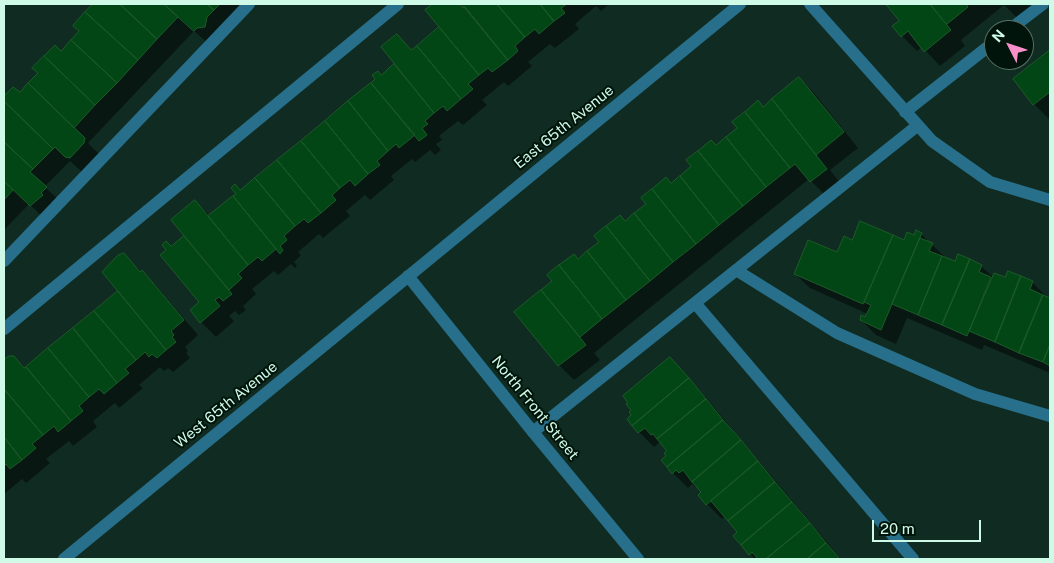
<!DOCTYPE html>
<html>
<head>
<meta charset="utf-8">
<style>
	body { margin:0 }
	#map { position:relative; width:1054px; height:563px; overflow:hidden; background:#102c22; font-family:"Public Sans",sans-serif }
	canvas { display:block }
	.frame { position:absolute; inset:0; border:5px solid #cffae7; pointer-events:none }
	.north { position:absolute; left:984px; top:20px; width:50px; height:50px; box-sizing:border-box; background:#00140b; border:1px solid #537063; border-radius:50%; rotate:311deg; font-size:14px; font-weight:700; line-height:20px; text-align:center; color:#cffae7 }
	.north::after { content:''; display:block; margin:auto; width:18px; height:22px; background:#f98fc9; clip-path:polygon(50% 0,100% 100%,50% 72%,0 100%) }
	.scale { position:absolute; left:872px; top:520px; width:109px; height:22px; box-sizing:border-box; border:2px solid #cffae7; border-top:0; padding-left:6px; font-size:15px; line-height:18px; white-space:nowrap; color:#cffae7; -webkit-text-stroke:4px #00140b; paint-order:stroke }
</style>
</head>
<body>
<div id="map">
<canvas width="1054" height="563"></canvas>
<div class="frame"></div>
<div class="north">N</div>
<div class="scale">20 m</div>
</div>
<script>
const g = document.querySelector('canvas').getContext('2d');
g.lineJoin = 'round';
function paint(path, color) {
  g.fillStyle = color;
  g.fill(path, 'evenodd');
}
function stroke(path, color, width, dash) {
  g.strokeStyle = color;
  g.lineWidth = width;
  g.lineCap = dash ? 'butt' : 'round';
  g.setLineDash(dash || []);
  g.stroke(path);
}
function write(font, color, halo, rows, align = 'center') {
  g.font = font + ' "Public Sans",sans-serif';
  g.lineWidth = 4;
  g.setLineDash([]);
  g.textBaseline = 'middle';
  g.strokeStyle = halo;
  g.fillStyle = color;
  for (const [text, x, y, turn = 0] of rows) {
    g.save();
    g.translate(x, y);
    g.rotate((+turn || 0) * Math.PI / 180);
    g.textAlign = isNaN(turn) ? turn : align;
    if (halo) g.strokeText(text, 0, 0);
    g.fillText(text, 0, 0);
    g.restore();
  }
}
paint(new Path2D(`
	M94,4H100L104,7L106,4H241L210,45L194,31L88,143L99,154L82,172L70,161L47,184L45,187L61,202L46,220L29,204L4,230V98L13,88L20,94L61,52L80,31L75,25Z
	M435,4H460L466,10L468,9L464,4H609L601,11L596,6L575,24L579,29L555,48L550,44L528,62L532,66L508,86L504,82L482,100L487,105L463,125L458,121L439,136L442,140L436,144L441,150L435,155L430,150L415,162L412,159L391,176L394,180L370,200L365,195L346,211L350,216L335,228L323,238L319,234L298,252L301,255L294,262L297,266L295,268L291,264L278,275L274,271L252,289L256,294L243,306L246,310L239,315L235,311L229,316L234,321L216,337L201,322V302L171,248L186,236L195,201L210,216L396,64L397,35L412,51L441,27L427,10Z
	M887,4H1035L1020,21L1004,5L961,40L965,46L940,66L922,47L917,51L902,36L894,26L900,21Z
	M1050,51V118L1049,119L1034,104L1014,79Z
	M799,78L814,93L858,148L830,170L841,184L826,196L809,179L594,353L600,360L574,380L559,365L516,312Z
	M860,223L904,242L921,234L948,260L981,266L993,277L1032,282L1047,297V298L1050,299V373L984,345L982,350L907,318L896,344L876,335L861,320L866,319L868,314L810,288L795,274L838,254L853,241Z
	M124,255L157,287L198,335L185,347L188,351L186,353L190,358L173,372L168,368L164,371L160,367L139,385L143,388L119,408L115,403L93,421L97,427L73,446L69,441L46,459L50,463L37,474L26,483L22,479L4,494V362L9,357H14L25,368L119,291Z
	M670,358L685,373L841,559H755L751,555L758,549L739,532L725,516L722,519L707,504L700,495L703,493L697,486L695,487L692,484L688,488L673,473L663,460L668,457L669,451L660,442L654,447L639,432Z`), '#0007');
const building = new Path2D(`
	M93,4H102L103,5L105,4H120L157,39L138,60L85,12Z
	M120,4H164L178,17L157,39Z
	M164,4H207L214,10L207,17L205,27L197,28L194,31Z
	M207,4H220L214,10Z
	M433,4H459L463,8L465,7L508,60L492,72L488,68L479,75L425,10Z
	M462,4H497L525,37L515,46L518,51L508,60Z
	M497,4H540L554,21L539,34L535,29L525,37Z
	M540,4H567L561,8L565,13L554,21Z
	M886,4H930L951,30L924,52L908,31L901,37L892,26L899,21Z
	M930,4H966L968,7L947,24Z
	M85,12L138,60L117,83L71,40L79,31L73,26Z
	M439,27L479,75L468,84L473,89L461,99L417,46Z
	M397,34L411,50L417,46L461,99L447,111L443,106L434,113L381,47Z
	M71,40L117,83L95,105L44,56L55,45L61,51Z
	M1050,50V92L1033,105L1013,79Z
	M44,56L95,105L74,128L28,83L38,73L32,68Z
	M394,64L434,113L425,121L428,124L422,128L427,135L419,141L371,83L375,79L372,75L378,71L381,75Z
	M799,77L844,132L816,155L772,99Z
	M28,83L85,138L84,143L70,158L65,157L55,147L53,149L4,101V96L13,87L20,92Z
	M371,83L415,135L399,148L396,144L388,151L348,101Z
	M772,99L827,169L810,182L795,164L790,168L745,112L758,100L763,107Z
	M4,101L53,149L33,169L4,142Z
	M348,101L388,151L377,161L380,165L368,174L325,121Z
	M745,112L790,168L766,187L726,137L737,128L732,122Z
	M325,121L368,174L355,186L350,180L340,188L301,141Z
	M726,137L766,187L743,206L698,151L711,140L716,145Z
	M301,141L340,188L332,195L336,200L321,213L277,160Z
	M4,142L33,169L30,172L47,187L41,193L43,195L30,206L4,181Z
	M698,151L743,206L719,225L680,176L691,166L686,160Z
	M277,160L321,213L308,223L304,219L295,226L255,178Z
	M680,176L719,225L696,244L652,189L666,177L671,183Z
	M255,178L295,226L284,236L287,240L280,246L283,250L280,254L233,196L236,194L231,188L235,184L240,190Z
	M4,181L13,190L4,200Z
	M652,189L696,244L673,262L634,213L646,204L641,198Z
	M233,196L276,249L262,261L258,257L248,265L208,216Z
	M195,200L248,265L238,274L242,278L229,290L171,220Z
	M634,213L673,262L650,281L606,226L620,215L625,221Z
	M860,221L893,235L863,304L794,274L808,240L837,252L844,236L852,240Z
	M606,226L650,281L626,300L587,251L599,242L594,236Z
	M916,230L922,233L881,330L860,320L861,315L865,317L871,305L864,302L893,235L904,240L907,232L914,235Z
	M184,236L232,294L223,301L219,297L215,300L220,306L200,323L190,310L199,302L160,255L166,250L162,245L166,241L171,246Z
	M920,238L933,243L929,251L942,256L918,315L892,304Z
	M587,251L626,300L602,319L559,265L574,254L578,259Z
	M124,253L140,272L142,270L184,320L171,331L174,335L172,337L176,342L166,350L102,272L117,256Z
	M958,254L970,259L942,325L918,315L942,256L955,261Z
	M970,259L982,265L979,272L991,277L967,336L942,325Z
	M559,265L602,319L580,337L541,290L552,281L547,275Z
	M1008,271L1021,276L995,342L969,331L994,273L1005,277Z
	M1021,276L1033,281L1030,289L1043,295L1019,353L995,342Z
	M541,290L586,345L558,366L514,312Z
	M118,291L166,350L157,358L152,354L149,357L145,352L136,360L94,311Z
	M1043,295L1050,298V345L1043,362L1019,353Z
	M94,311L136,360L125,369L129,373L117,383L73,328Z
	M73,328L117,383L104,394L99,389L89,397L48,348Z
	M1050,345V366L1043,362Z
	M48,348L89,397L79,406L83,411L71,421L26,367Z
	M9,356H14L24,368L26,367L71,421L58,432L54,426L43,435L4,389V360Z
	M670,357L689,378L632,426L627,419L631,415L629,412L631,410L626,404L628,403L623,396Z
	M689,378L706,399L657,439L653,434L651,435L645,428L638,433L632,426Z
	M4,389L43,435L32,444L36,448L22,460L4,437Z
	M706,399L723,420L667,467L661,460L666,456L664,453L667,451L657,439Z
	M723,420L741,440L692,482L683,470L679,473L676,470L672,474L667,467Z
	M4,437L22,460L10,469L6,464L4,466Z
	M741,440L758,461L706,505L698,495L701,492L692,482Z
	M758,461L775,482L728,521L711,501Z
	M775,482L792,502L741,545L733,536L737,532L728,521Z
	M792,502L810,523L766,559H758L752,552L749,555L741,545Z
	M810,523L826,543L807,559H766Z
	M826,543L840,559H807Z`);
paint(building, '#024615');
stroke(building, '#1e5a29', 1);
stroke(new Path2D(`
	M1009,30L1043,4
	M905,112L994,42
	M4,261L249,4
	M736,270L837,333L975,394L1050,416
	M695,303L913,559
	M4,329L398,4
	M533,432L917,126`), '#276f8a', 12);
stroke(new Path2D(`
	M810,4L932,141L990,182L1050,200
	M408,276L533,432L638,559
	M64,559L740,4`), '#276f8a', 12);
write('15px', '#cffae7', '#00140b', [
	["East 65th Avenue",564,127,-39],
	["West 65th Avenue",226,405,-39],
	["North Front Street",535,408,51]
]);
</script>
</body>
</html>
